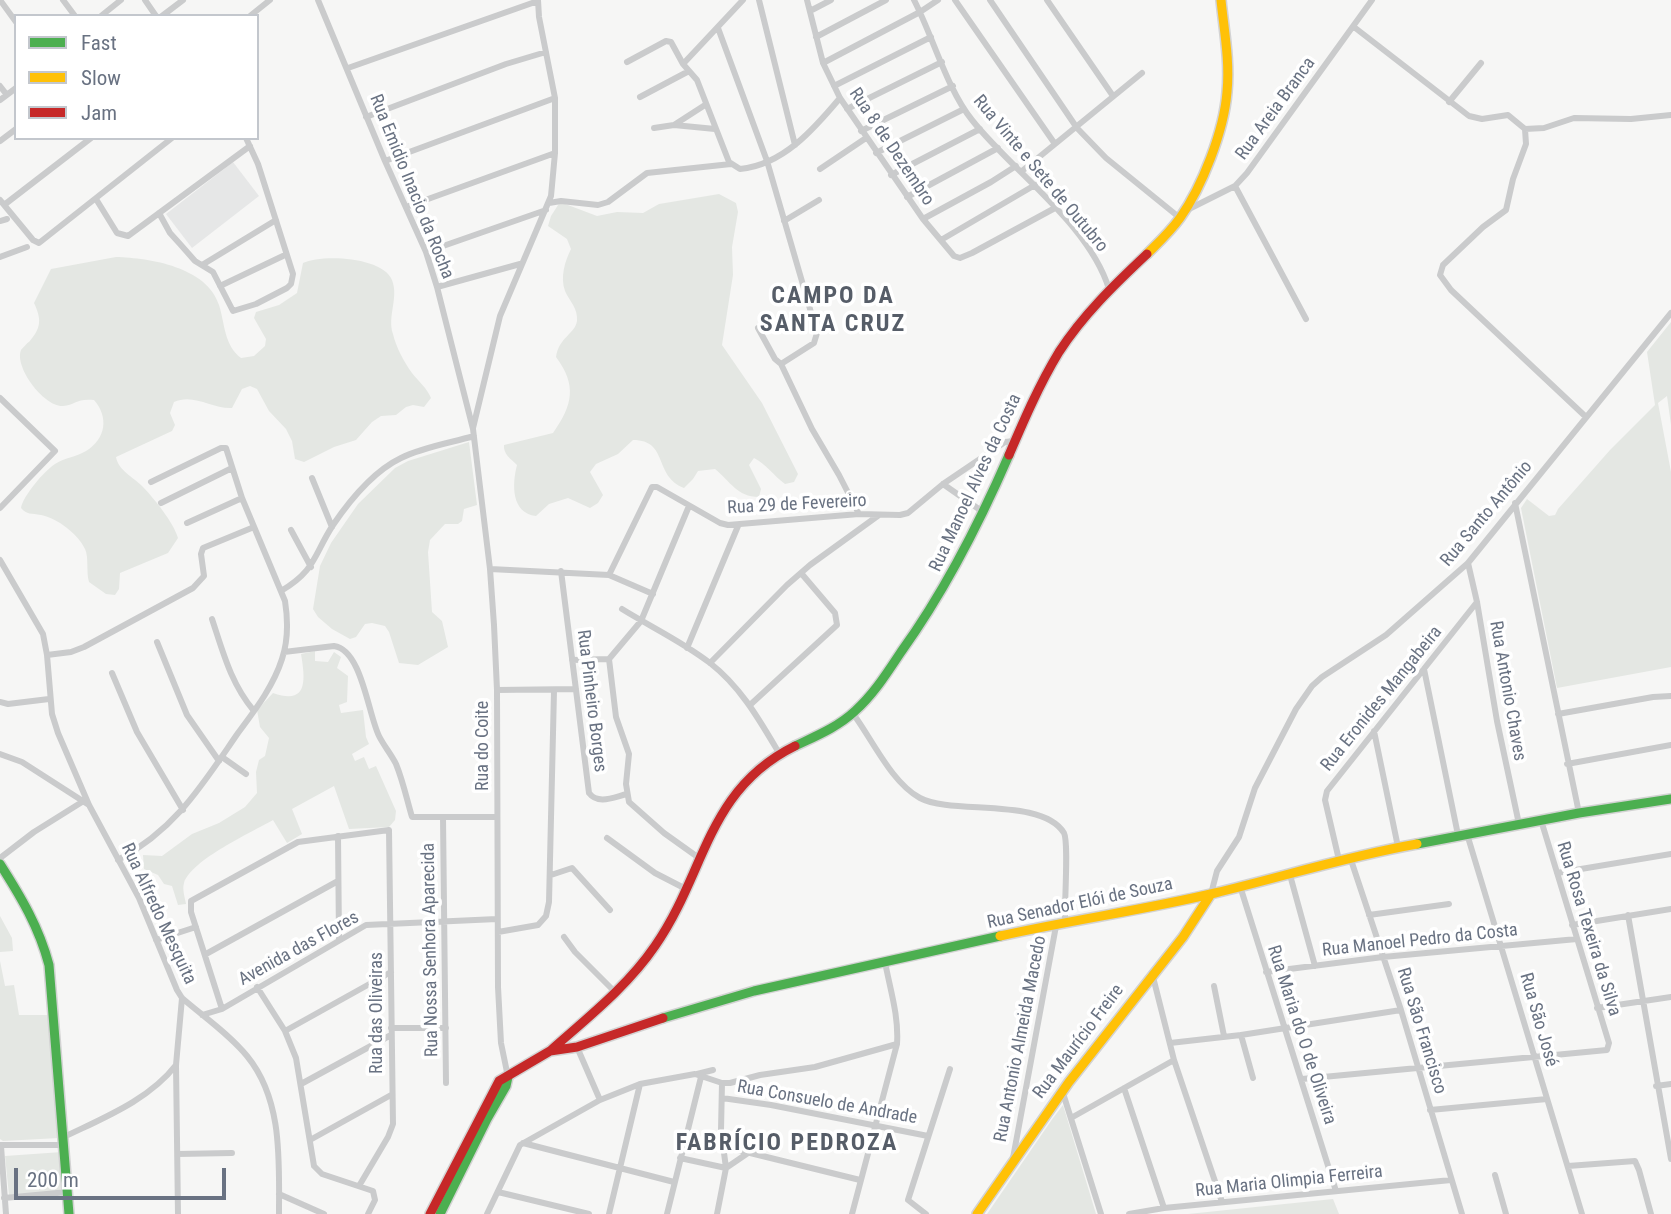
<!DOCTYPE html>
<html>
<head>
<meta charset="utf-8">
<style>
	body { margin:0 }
	#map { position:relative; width:1671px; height:1214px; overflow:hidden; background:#f6f6f5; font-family:"Roboto Condensed",sans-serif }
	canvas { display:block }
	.legend { position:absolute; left:14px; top:14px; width:245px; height:126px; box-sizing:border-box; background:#fff; border:2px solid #c3c7cd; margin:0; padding:9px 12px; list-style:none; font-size:21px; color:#697282 }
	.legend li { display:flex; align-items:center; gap:14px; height:35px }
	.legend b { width:35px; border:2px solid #c3c7cd }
	.scale { position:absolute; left:14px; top:1168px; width:212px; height:32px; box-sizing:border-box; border:4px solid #697282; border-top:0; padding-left:9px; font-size:21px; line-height:24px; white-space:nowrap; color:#697282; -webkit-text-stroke:5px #fff; paint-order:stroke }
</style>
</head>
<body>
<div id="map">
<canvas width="1671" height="1214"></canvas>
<ul class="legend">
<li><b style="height:9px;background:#4caf50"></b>Fast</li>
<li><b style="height:9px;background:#ffc107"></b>Slow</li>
<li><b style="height:9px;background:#c62828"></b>Jam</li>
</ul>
<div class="scale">200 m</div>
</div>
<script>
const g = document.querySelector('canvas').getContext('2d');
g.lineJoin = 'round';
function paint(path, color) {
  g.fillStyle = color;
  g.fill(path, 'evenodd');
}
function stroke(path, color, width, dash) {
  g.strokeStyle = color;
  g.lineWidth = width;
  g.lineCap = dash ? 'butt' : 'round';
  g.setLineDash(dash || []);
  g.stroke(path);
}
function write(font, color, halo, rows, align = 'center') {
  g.font = font + ' "Roboto Condensed",sans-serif';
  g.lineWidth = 7;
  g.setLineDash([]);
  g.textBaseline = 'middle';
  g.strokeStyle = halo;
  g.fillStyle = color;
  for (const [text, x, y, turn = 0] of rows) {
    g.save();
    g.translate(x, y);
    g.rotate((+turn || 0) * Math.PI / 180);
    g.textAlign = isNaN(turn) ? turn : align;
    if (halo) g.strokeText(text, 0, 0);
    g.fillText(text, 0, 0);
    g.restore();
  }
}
paint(new Path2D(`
	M233,162L259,196L192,248L166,214Z`), '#e6e7e7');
paint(new Path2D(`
	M719,194L736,203L738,212L732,247L733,275L722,345L762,403L798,474L794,482L785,484C774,476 766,464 754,458L749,465L761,489L759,497C737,497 730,481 715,469L698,471L693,479L684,488C653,476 669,440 633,440L618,454L596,464L590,472L603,495L598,503L590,508L568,498L549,504L536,516C511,513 512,484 517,465C511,459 503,454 504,445L553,433C573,405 577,385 556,357C559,337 575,334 577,321C578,308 570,302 565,291C560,277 565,261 571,249L567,239L548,226L551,216L560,202L597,216L617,212L643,213L659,204Z
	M116,257C150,258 207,267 219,305C225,324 224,345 241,358L254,356L265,346L266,339L254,318L256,312L279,305L297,293L303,263C322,254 383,257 392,280C399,298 387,316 393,334C396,347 404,362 412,373C419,382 427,388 431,398L424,407L413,405L406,407L396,415L381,416L372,422L356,440L334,447L304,462L295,459L292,441L286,429L269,411L257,389L250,386L242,389L232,408C212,409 194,393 174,402L170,413L175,425L172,431L116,457C118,470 133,477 142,486C153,497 174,523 178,538L168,553L120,573L119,589L115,595L106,594L89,582C86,572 89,557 85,549C78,534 57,518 41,515C31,513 27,515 21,508C23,496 44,471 55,464C64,458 76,457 86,451C106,439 109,417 94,400C77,398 75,405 63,406C44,407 14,367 21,350C22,349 28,342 29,342C41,328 42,320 34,303L51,269Z
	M1671,322V425L1667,396L1658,403L1671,472V667L1557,688L1521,508L1527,499L1549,516L1555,515L1558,509L1610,450L1655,405L1647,352Z
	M469,442L477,505L464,509L462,521L458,524H445L430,540L428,552L432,612L442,621L448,647L418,665L399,663L389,632L385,626L372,623L365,624L356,637L350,639L332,629L318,617L313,609L320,566L331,543L358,504L395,468L408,461Z
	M315,651V661L328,662L334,652L341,657L337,668L348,676L347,702L339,705L341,713L363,710L366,737L369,744L352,754L355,761L364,757L369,769L376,766L396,811L395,820L389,827L349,829L334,786L292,809L302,834L287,843L273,820C252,832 191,860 184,883C182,889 185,898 186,904L178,905L172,886L164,884L158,875L144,869L143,855L162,856L192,834L219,823L245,807L257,793L256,772L259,760L265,756L269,738L260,727L257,710L273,693C309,706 305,678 301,654Z
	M0,916L12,938L13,951L0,952Z
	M0,961L5,986L14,985L19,1015H51L59,1138L3,1141L0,1139Z
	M1063,1105L1096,1214H987L1053,1118Z
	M62,1152L66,1191L9,1195L5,1156Z
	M1333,1199L1339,1214H1188Z`), '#e4e7e3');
const fast = new Path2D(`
	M795,746C816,736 838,727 855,711C874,694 887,673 901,652C945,591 979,524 1009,455
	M1417,844L1579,813L1671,799
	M0,864C21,897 39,927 49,965L69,1214
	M663,1018L754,991L1000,936
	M440,1214L487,1119L506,1086L508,1077`);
const slow = new Path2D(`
	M1147,254C1158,243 1170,232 1180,218C1202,187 1224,131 1227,92C1230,61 1224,30 1221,0
	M1000,936C1071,920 1144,910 1215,893C1282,877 1348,856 1417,844
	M977,1214L1069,1082L1183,937L1211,894`);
const jam = new Path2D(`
	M1009,455C1024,420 1039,385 1059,352C1083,315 1114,285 1147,254
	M550,1051C587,1018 627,987 655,946C706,873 706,790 795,746
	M430,1214L499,1081L550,1051L577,1047L663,1018`);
stroke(fast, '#d3d3d3', 12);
stroke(slow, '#d3d3d3', 12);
stroke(jam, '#d3d3d3', 12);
stroke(new Path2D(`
	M0,0L16,22
	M63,0L75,16
	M145,0L156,16
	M318,0L385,161L426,252L437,287L473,429L490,569L494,625L497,690L498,987L501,1043L508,1077
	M759,0L795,145
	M807,0L823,63L840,98L923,219L954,256L960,258L972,253L1055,208
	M914,0C933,37 947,89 972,120C1013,172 1089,224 1109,289
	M955,0L1055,144
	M990,0L1077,128L1106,158L1180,218
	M1047,0L1113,96
	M810,11L831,0
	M101,16L121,0
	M162,16L183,0
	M250,16L270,0
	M1354,27L1469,116L1482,119L1508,115L1525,129L1526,144L1513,179L1506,210L1483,227L1443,265L1440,275L1451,290L1586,417
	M718,28L767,161L817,333L814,343L781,364
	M816,37L886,0
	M627,62L666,41L671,42L683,64L697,80L729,162L740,169C783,165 814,129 840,98
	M823,63L920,12L938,0
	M683,64L743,0
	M348,68L538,1
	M0,86L7,95
	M834,86L931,37
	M640,97L689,71
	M0,100L16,88
	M1449,102L1481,63
	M847,109L942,62
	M366,117L506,64L546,52
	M674,125L705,105
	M654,128L674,125L715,129
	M1525,129L1544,128L1574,118L1631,119L1671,115
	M861,131L953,86
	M0,141L16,129
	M876,153L964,109
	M385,161L555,98
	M820,169L866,138
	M1022,171L1142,73
	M891,175L980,129
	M1235,186L1306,319
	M907,197L998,148
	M96,199L117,233L128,236L250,146
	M0,200L33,240L39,243L172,138
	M549,203L561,201L598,205L608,202L647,173L731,164
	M4,205L91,138
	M406,207L555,153
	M1185,211L1235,186L1247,173L1372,0
	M159,213L170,233L180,244L195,261L213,272L233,311L256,304L287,288L291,284L293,274L258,164L246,138
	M923,219L991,182L1016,166
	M0,221L7,219
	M784,221L819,200
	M941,240L1035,185
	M426,252L546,210
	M0,257L27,247
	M202,265L276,220
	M220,286L285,255
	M437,287L520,264
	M758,328L775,359L781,364L812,429L839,475L859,514
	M0,398L55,451L0,508
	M473,428L500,316L551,196L555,153V98L539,17L538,0
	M312,478L332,527
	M943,484L983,512
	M161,503L232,468
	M1515,503L1579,813
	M187,523L242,498
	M291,530L311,567
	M0,560L43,634L47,655L52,714L58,733L89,805L139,898L177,990L182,998C204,1017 229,1034 247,1056C283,1100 279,1161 279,1214
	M1468,563L1477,602L1497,721L1519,824
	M490,569L609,575L653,594
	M561,571L589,793C598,805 614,797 627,794
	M609,575L652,487H657L720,523L728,525L859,514L900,515L908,513L943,484L1005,442L1014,441
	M281,591C316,570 313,556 333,525C350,500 374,471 401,458C423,447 450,443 474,436
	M622,609C651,627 683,642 710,663C741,687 760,721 779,753
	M212,619C223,652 231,684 254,711
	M157,642L187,715L219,761
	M687,648L738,526
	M284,652L334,646C362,650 368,714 379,736C384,746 391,754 396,764C403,781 407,800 412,817H496
	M47,655L71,652L84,647L193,588L204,576L201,554L203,548L254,527
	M609,659L616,717L629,754L626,784L629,802L664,833L699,858
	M572,660L609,659L641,621L689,506
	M710,663L787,585L810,565L879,515
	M1424,669L1458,835
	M112,673L137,732L183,810
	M497,690L576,689
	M0,702L8,704L49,699
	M750,705L837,625L835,613L801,573
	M1558,714L1653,697L1671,696
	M854,715C873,741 892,783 920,798C952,815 1042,797 1064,833C1069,843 1064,906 1065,924
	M1374,731L1398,847
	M0,754L22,762L89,805
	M222,757L246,774
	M1567,764L1671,745
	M443,817L446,1083
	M1467,834L1582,1214
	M338,836L339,940
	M607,838L655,873L686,889
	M1350,857L1401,1010L1462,1214
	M0,858L34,832L82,802
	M118,860C176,829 202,785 238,733C255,710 273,687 282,659C288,641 288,620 285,601L242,498L226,448H221L151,482
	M1339,860L1325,800L1327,791L1477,602
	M1557,873L1671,854
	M551,875L572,868L610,910
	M1290,875L1315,966
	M1240,886L1336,1191
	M1211,894L1217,871L1239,837L1255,788L1296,709L1312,686L1322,677L1386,635L1468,563L1671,313
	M1369,915L1449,904
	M1628,915L1671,1159
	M1572,925L1671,909
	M498,932L538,925L546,916L549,902L554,691
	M564,937L575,952L614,991
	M156,940L196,927
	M206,954L338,881
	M1266,972L1383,957L1577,939
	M1152,973L1174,1060L1222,1202
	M1214,986L1224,1036
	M257,987L285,1031L296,1058L314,1166L322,1174L373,1191L375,1200L368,1214
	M1597,1008L1671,997
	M222,1009L191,912V901L298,842L389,830L393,1124L388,1137L359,1186
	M202,1015L222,1009L366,925L497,919
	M391,1028H446
	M285,1031L391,972
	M1241,1035L1253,1078
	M1170,1043L1241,1035L1401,1010
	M577,1047L600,1100
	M697,1074L713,1070
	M1302,1079L1607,1050L1609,1043L1541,820
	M301,1084L391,1035
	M1656,1086L1671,1084
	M1124,1088L1164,1208
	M1062,1090L1101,1214
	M722,1098L771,1105L928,1136
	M1430,1110L1547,1099
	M1071,1118L1174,1060
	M64,1137C103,1118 149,1100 176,1065
	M310,1140L391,1095
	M523,1143L674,1182
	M0,1145H65
	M1,1146L6,1214
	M722,1150H738L860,1180
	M178,1154L232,1153
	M680,1158L726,1168L748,1153
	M1013,1158L1056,926
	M1568,1166L1635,1161L1639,1170L1651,1214
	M1495,1175L1506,1214
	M498,1192L589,1214
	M279,1194L324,1214
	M4,1198L68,1192
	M178,1214L176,1065L182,998
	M487,1214L520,1145L600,1100L640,1084L695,1074L722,1083H730L760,1075L815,1067L897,1044
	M609,1214L640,1084
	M667,1214L701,1077
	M717,1214L726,1168L721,1130L722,1083
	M852,1214L897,1044C899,1016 890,989 885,962
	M926,1214L908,1200L950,1069
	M1129,1214L1164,1208L1451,1180`), '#cacbcc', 6);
stroke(fast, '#4caf50', 9);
stroke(slow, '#ffc107', 9);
stroke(jam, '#c62828', 9);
write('18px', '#697282', '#fff', [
	["Rua Areia Branca",1276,109,-54],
	["Rua 8 de Dezembro",891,147,56],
	["Rua Vinte e Sete de Outubro",1040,174,50],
	["Rua Emidio Inacio da Rocha",411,187,68],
	["Rua Manoel Alves da Costa",976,483,-65],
	["Rua 29 de Fevereiro",797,505,-3],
	["Rua Santo Antônio",1487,514,-50],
	["Rua Antonio Chaves",1507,691,80],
	["Rua Eronides Mangabeira",1382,699,-51],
	["Rua Pinheiro Borges",591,701,83],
	["Rua do Coite",483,746,-90],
	["Rua Senador Elói de Souza",1080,904,-12],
	["Rua Alfredo Mesquita",158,914,65],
	["Rua Rosa Texeira da Silva",1588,929,73],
	["Rua Manoel Pedro da Costa",1420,941,-6],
	["Avenida das Flores",299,949,-29],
	["Rua Nossa Senhora Aparecida",431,950,-91],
	["Rua das Oliveiras",377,1013,-90],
	["Rua São José",1538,1020,74],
	["Rua São Francisco",1421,1031,73],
	["Rua Maria do O de Oliveira",1301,1035,72],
	["Rua Antonio Almeida Macedo",1021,1039,-79],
	["Rua Maurício Freire",1079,1042,-53],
	["Rua Consuelo de Andrade",827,1103,10],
	["Rua Maria Olimpia Ferreira",1289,1182,-6]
]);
g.letterSpacing = '2px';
write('bold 24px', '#565d68', '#fff', [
	["CAMPO DA",833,297],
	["SANTA CRUZ",833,325],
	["FABRÍCIO PEDROZA",787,1144]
]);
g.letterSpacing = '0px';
</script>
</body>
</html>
